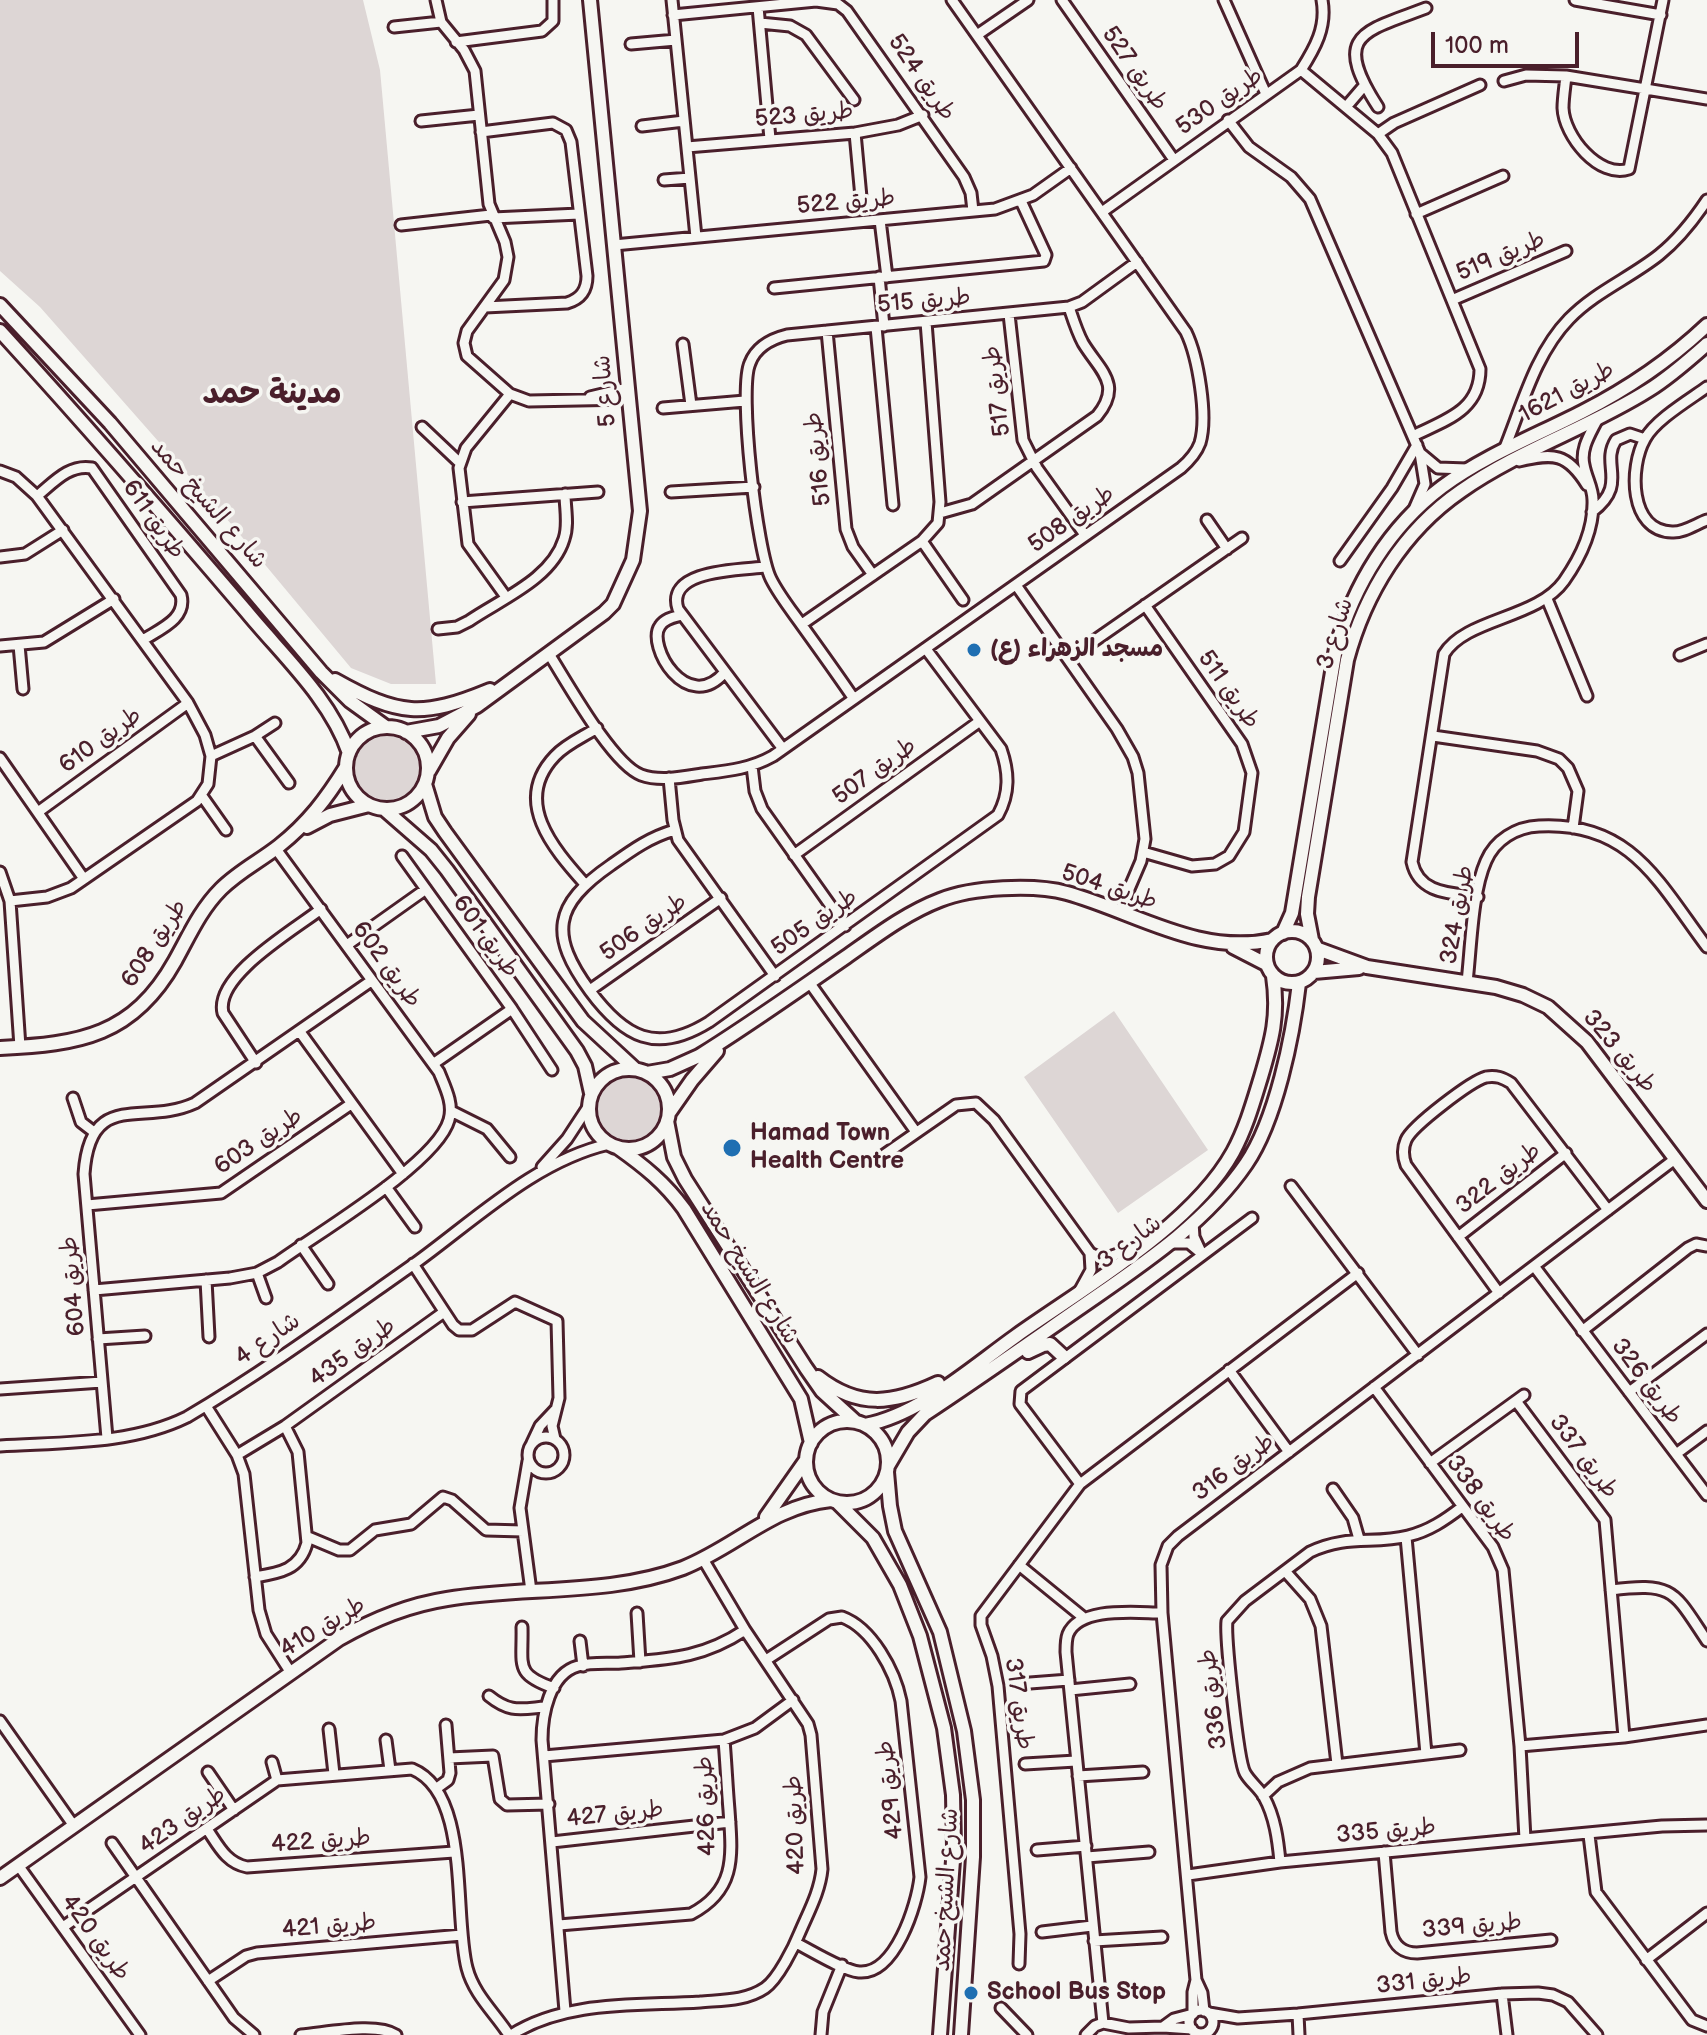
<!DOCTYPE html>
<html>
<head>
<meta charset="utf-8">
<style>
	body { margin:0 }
	#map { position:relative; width:1707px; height:2035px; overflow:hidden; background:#f6f6f2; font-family:"Balsamiq Sans",sans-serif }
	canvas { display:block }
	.scale { position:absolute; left:1431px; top:32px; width:148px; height:36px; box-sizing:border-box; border:4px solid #4a1f2b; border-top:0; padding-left:10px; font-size:24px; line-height:28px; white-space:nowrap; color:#4a1f2b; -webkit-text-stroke:6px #f6f6f2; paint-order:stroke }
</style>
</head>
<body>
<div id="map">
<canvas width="1707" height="2035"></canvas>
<div class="scale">100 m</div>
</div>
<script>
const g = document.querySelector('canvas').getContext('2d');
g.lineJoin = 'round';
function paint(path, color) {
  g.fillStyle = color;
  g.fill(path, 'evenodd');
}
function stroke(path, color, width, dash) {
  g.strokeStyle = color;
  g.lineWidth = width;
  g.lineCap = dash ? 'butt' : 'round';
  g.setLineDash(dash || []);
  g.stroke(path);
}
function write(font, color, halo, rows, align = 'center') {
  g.font = font + ' "Balsamiq Sans","Playpen Sans Arabic",sans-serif';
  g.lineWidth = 7;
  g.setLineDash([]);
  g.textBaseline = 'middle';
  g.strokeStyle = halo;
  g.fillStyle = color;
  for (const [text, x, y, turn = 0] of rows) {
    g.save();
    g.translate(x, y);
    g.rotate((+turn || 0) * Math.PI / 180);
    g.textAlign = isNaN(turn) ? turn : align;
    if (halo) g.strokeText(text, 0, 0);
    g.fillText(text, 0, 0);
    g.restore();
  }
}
paint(new Path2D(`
	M0,0H363L380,70L436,684H391L351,668L232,525L40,307L0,271Z
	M355 768a32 32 0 1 1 64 0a32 32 0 1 1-64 0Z
	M1114,1011L1208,1150L1118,1213L1024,1077Z
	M598 1109a31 31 0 1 1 62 0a31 31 0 1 1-62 0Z`), '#ddd6d5');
const street = new Path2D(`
	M436,0L441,22L464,50L475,71L489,204L505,242L508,257L504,280L467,331L464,343L467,356L510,394L529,401L629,399
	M672,0L696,237
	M1062,0L1174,160
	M1224,0L1266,94
	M1575,0L1661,15
	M758,7L770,139
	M673,15L816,1L838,4L847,11L964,177L971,193L973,211
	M760,23L790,26L806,35L854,100
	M394,27L441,22
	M977,35L1028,0
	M456,42L542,31L553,21V0
	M631,44L676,40
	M1301,70L1378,134L1392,153L1480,369C1480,411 1445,420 1413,436
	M1566,76C1565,86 1563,98 1563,108C1564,136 1599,179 1629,169L1663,0
	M1504,81L1526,75L1566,76L1707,99
	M1346,107L1364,86
	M1378,107C1331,34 1363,32 1426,8
	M1228,120L1249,147L1291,177L1310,199L1420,453L1425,484L1415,507
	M421,121L479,115
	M642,126L684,121
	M481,132L553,123L566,130L571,142L587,276C587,290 581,299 567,303L485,307
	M855,133L862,208
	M1378,134L1394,123L1480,85
	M687,147L855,133L898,125L923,115
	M664,180L690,178
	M1102,212L1301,70C1315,48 1327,27 1322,0
	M1416,214L1503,176
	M493,218L579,214
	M880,220L887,277
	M401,225L491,215
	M614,245L995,209L1033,195L1071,168
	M879,277L884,326
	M774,288L1044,261L1046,255L1021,201
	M1452,300L1566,251
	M1009,314L1023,440L1037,468L1085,535
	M876,327L893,505
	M827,331L846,529L853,547L873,575
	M683,344L691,405
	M1707,387C1689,400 1655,420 1645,439C1629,467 1629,531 1672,532C1683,533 1696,524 1707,520
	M590,397L628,388
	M663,408L745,401
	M422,427L460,463
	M1504,450C1522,406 1535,354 1569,319C1595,292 1630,278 1659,255C1679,239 1693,221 1707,200
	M1420,453L1438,468L1467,469
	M1519,461C1554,453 1567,453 1587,485
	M0,471L16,477L37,496L188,703L205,735L211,756L208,784L197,801L71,888L47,897L10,901
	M671,492L754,487
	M37,496C54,482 69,464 92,468L181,595C187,619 160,629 143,640
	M462,502L598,492
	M1592,512C1629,484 1600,465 1616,440L1630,434L1645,439
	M940,513L972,504L1097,416C1123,384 1100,371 1083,343C1077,332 1073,319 1069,307
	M1207,520L1227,549
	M922,541L963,600
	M0,557L25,554L63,530
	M1340,561L1392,488L1417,445
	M765,567C741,570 665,569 678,609L783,749
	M1016,585L1117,729L1133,757L1138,773L1145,839L1141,861L1120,910
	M506,597L468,544L459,468L466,448L510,394
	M1547,599L1587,696
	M682,615C675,617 665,618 660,626C646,645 687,716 725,672
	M802,624L922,541L938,523L940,502L926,322
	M438,629L457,627L469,621C501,599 552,579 564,539C569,525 565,508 565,494
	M19,645L23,689
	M0,646L44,642L114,599
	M549,654C567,682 612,764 641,775C660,782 683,777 702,774C727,771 750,769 773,756L1181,468C1189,461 1196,454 1200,443C1208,416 1198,357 1186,332L952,0
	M1680,655L1707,644
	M1068,659L1242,538
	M854,699C837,674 819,649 801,624C791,610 779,595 771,579C757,552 738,389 750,363C756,347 771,339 787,335L1069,307L1082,302L1137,262
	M255,736L275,723
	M1433,736L1537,751L1559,759L1568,768L1578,791L1573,828
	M211,756L255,736L289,783
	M0,758L84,879
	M752,766L755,791L762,809L845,926
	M669,778L673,820L678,840L775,976
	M202,796L226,830
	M38,812L188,703
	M675,830C650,837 632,850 611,865C553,905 549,935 590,991C624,1037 656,1055 709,1022L998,815C1010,793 1009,772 1001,749L926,649
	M1143,852L1192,866L1215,864L1229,856L1244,832L1252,773L1242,744L1145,605
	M794,855L980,721
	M402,856L512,1009L552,1070
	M0,872L10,901L20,1047
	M584,883C553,848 512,801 555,756C566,744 583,737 597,728
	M1478,897C1450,893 1419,894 1412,862L1444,654C1466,618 1537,619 1564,581C1581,557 1594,530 1593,500C1593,488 1586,477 1584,465C1580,448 1591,433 1598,418
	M347,945L426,889
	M809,982L916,1132
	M1467,982C1471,948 1472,892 1486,861C1495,840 1516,827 1539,826C1631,821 1659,883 1707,947
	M590,990L721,898
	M300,1032L403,1174
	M256,1063L223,1013C214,976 294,930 321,909
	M433,1064L512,1009
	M73,1098L81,1122L94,1132
	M451,1111L487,1129L510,1157
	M884,1155L956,1105L976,1103L994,1120L1090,1253L1103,1259L1138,1247
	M542,1167L567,1139L588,1107
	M1291,1186L1418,1355
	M386,1187L415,1227
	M87,1205L221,1193L351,1104
	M1193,1222L1194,1237L1200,1250
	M1458,1237L1566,1153
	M1169,1243H1189L1201,1253
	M301,1245L328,1284
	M413,1264L453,1325L459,1330H472L515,1302L557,1321L559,1398L552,1426L555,1439
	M1534,1266L1707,1495
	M257,1273L266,1298
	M206,1280L209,1337
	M94,1290L230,1278L257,1273L278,1262C318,1233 437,1163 449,1120C454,1104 445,1087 439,1072L276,849
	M1080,1290L1091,1270L1090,1253
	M1499,1293L1406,1165C1403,1157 1402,1149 1406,1140C1412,1126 1471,1081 1486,1077C1496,1075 1503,1078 1511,1083L1608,1210
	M1582,1331L1688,1248L1696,1244L1707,1246
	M98,1339L145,1336
	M1229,1370L1289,1452
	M1374,1387L1493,1547L1503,1570L1520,1746L1525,1839
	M0,1389L102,1382
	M1629,1392L1707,1334
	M1516,1401L1605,1520L1624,1737
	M206,1406L237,1455L244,1474L259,1610L266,1634L291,1673
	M528 1455a18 18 0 1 1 36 0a18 18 0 1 1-36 0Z
	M107,1438L84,1174C90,1088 143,1127 195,1103L371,981
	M532,1443L540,1426L555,1410
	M0,1446C62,1442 130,1445 187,1417C265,1371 340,1316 414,1264C475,1220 535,1161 609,1144
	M1676,1454L1707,1431
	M237,1455L285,1426L444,1312
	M528,1461L520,1508L531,1591
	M1430,1463L1524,1395
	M1080,1484L1020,1404L1021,1391L1252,1218
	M1333,1489L1353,1518L1359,1539
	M308,1537L339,1550H350L375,1530L411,1524L443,1497L452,1500L486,1530L523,1531
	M1406,1537L1426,1754
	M1019,1565L1084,1618
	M1285,1571L1310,1599L1321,1626L1337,1764
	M255,1577C279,1573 300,1570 307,1543L298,1452L285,1426
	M1611,1590C1675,1582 1674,1592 1707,1641
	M637,1613L640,1662
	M522,1627C523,1666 514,1674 554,1688
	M580,1641L583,1666
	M766,1660L829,1619L842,1617C872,1628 895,1671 901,1701L920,1877C917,1905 895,1975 859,1972C842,1970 812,1951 796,1943
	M1030,1683L1069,1680
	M1070,1690L1130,1684
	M489,1696C510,1713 520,1709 545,1707
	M0,1721L74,1826
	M329,1729L334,1774
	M386,1740L390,1770
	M1520,1746L1624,1737L1707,1725
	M544,1756L724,1740L755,1728L793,1700
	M449,1758L493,1756L500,1799L507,1805L549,1804
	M272,1762L277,1780
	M1025,1764L1076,1761
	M208,1772L234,1810
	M1078,1776L1143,1772
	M437,1788L448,1780L450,1773L446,1725
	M1263,1796L1278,1782L1310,1768L1460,1750
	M207,1829C218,1845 226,1863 247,1867L454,1852
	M1589,1835L1596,1892L1692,2020L1707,2026
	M552,1842L730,1822
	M112,1843L234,2018L254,2035
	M1037,1850L1086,1846
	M1384,1852L1391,1932C1394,1946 1403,1953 1417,1953L1551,1940
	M1087,1857L1149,1852
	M1280,1862C1278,1840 1275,1817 1264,1797C1259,1788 1250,1782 1245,1773C1238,1761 1225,1636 1227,1621L1245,1601L1310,1552C1348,1534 1373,1545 1408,1536C1429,1531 1445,1520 1462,1507
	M18,1865L140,2035
	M1188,1875L1280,1862L1662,1826L1707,1825
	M559,1925L691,1914C737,1890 732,1855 729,1810C727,1787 726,1763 724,1740
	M63,1927L277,1780L412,1769C471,1793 453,1915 467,1968C474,1995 495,2013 509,2035
	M1042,1932L1092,1926
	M1094,1941L1162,1937
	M1646,1960L1707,1913
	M1019,1964L1020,1934L998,1686L992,1656L981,1625V1616L1080,1484L1358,1273
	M1196,1980L1202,1993L1204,2011
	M208,1981L246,1956L257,1953L462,1935
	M1502,1994L1507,2035
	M1001,2008L1027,2035
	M1189 2022a12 12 0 1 1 24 0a12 12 0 1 1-24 0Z
	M565,2011L542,1740C542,1716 549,1674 578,1666C591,1662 607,1664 621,1663C669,1659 703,1658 745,1630
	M1193,2013V1992L1196,1980L1162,1613L1161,1565L1168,1546L1178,1536L1675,1159
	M1209,2013L1238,2018L1298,2014L1502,1994L1538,1993L1553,1995L1568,2002L1597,2035
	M1298,2014L1299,2035
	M1103,2023L1066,1652C1066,1647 1066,1639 1068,1634C1080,1606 1136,1613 1162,1613
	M1163,2027L1174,2019L1193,2014
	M301,2035C326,2033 376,2022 396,2035
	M511,2035C566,2000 637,2006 700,2002C722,2000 746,2001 765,1988C778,1979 794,1947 800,1932C809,1911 820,1891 822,1869L811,1735L808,1724L745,1630L703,1559
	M821,2035L823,2012L842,1965
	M1086,2035L1095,2026L1103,2023L1129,2028L1163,2027L1192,2029`);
const secondary = new Path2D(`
	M0,305L110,423L321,672L350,701L386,727
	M0,331C84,423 165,516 246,611C282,655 330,698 349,753
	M335,680C399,716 422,718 490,690
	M346 768a41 41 0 1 1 82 0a41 41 0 1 1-82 0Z
	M406,732L439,726L477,706L604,613L613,604L633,560L640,511L590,0
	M429,771L448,738L469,714
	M425,784L435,817L445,832L583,1021L635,1069
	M384,809L431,850L447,870L577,1051L585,1066L591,1093
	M307,827L330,815L369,805
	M1266 957a26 26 0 1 1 52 0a26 26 0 1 1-52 0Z
	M1283,933L1292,913L1336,648C1354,585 1389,527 1442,487C1484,456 1535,436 1582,412C1627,389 1670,360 1707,325
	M1312,940L1307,914L1308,897L1347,660C1365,593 1403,531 1461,491C1519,450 1589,428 1649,390C1670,377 1689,360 1707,344
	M1233,947L1266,964
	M1318,949L1367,967L1496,987L1523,995L1548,1007L1587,1042L1707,1201
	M1314,972L1359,968
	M0,1048C80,1044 133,1036 175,961C189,936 200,910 221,889C239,871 260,861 279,846C308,823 327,798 346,767
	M589 1109a40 40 0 1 1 80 0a40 40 0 1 1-80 0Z
	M647,1073L670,1069L699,1056C749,1025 798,990 846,957C876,936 906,913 940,900C972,887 1034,884 1067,893C1135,912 1199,956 1272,940
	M669,1113L692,1080L717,1051
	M667,1121L674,1157L685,1179L806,1368L822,1391L856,1422
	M617,1147C644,1166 665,1183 684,1209L801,1399L811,1443
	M1028,1352L1043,1345L1050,1344L1064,1357
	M818,1377C859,1409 893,1404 938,1383
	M806 1462a41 41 0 1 1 82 0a41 41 0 1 1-82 0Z
	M865,1425C919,1415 971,1368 1016,1336C1085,1287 1192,1226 1233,1152C1246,1128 1253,1103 1261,1077C1272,1040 1279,1015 1273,976
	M888,1466L908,1432L925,1414C978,1379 1029,1343 1081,1307C1140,1266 1205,1224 1246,1164C1276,1120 1293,1036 1299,983
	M887,1472L890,1506L895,1531L940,1632L964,1731L973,1800V1857L961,2035
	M837,1502L873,1538L900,1585L920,1636L944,1728L953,1795L954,1847L940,2035
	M766,1517L806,1460
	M0,1878L339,1639C372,1620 408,1605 447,1599C525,1586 608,1596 683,1568C736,1547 772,1506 831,1500`);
stroke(street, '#4a1f2b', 15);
stroke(secondary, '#4a1f2b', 18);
stroke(street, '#f6f6f2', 9);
stroke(secondary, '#f6f6f2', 12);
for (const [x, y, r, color] of [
	[974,650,8,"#1f6fb2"],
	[732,1148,10,"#1f6fb2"],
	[971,1993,8,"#1f6fb2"]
]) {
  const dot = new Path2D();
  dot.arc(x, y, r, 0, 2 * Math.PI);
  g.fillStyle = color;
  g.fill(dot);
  stroke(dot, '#f6f6f2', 3);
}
write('24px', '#4a1f2b', '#f6f6f2', [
	["طريق 527",1134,69,55],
	["طريق 524",921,78,55],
	["طريق 530",1220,102,-35],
	["طريق 523",804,116,-5],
	["طريق 522",846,203,-5],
	["طريق 519",1501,257,-23],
	["طريق 515",924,302,-5],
	["شارع 5",606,391,-95],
	["طريق 517",998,391,-97],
	["طريق 1621",1567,393,-28],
	["طريق 516",819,459,-96],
	["شارع الشيخ حمد",208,504,49],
	["طريق 611",153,520,55],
	["طريق 508",1072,520,-35],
	["شارع 3",1336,634,-73],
	["طريق 511",1228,690,55],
	["طريق 610",101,741,-36],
	["طريق 507",875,772,-36],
	["طريق 504",1109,888,18],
	["طريق 324",1458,915,-80],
	["طريق 505",815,923,-35],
	["طريق 506",644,928,-35],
	["طريق 601",485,937,54],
	["طريق 608",155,944,-57],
	["طريق 602",386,965,54],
	["طريق 323",1619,1052,50],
	["طريق 603",259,1142,-34],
	["طريق 322",1499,1179,-38],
	["شارع 3",1130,1243,-37],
	["شارع الشيخ حمد",749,1273,58],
	["طريق 604",74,1286,-95],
	["شارع 4",268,1340,-35],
	["طريق 435",353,1353,-36],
	["طريق 326",1646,1382,53],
	["طريق 337",1583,1457,53],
	["طريق 316",1234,1468,-37],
	["طريق 338",1480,1499,54],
	["طريق 410",323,1628,-31],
	["طريق 336",1214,1699,-97],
	["طريق 317",1018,1704,82],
	["طريق 429",891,1790,-96],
	["طريق 426",707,1806,-92],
	["طريق 427",615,1815,-6],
	["طريق 423",183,1821,-35],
	["طريق 420",796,1825,-92],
	["طريق 335",1386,1832,-5],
	["طريق 422",321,1842,-4],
	["شارع الشيخ حمد",947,1890,-87],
	["طريق 421",329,1927,-5],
	["طريق 339",1472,1927,-5],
	["طريق 420",95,1938,54],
	["طريق 331",1424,1982,-6]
]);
write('bold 24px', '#4a1f2b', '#f6f6f2', [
	["مسجد الزهراء (ع)",990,650],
	["Hamad Town",750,1134],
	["Health Centre",750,1162],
	["School Bus Stop",987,1993]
], 'left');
write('bold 32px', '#4a1f2b', '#f6f6f2', [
	["مدينة حمد",272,395]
]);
</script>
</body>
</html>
